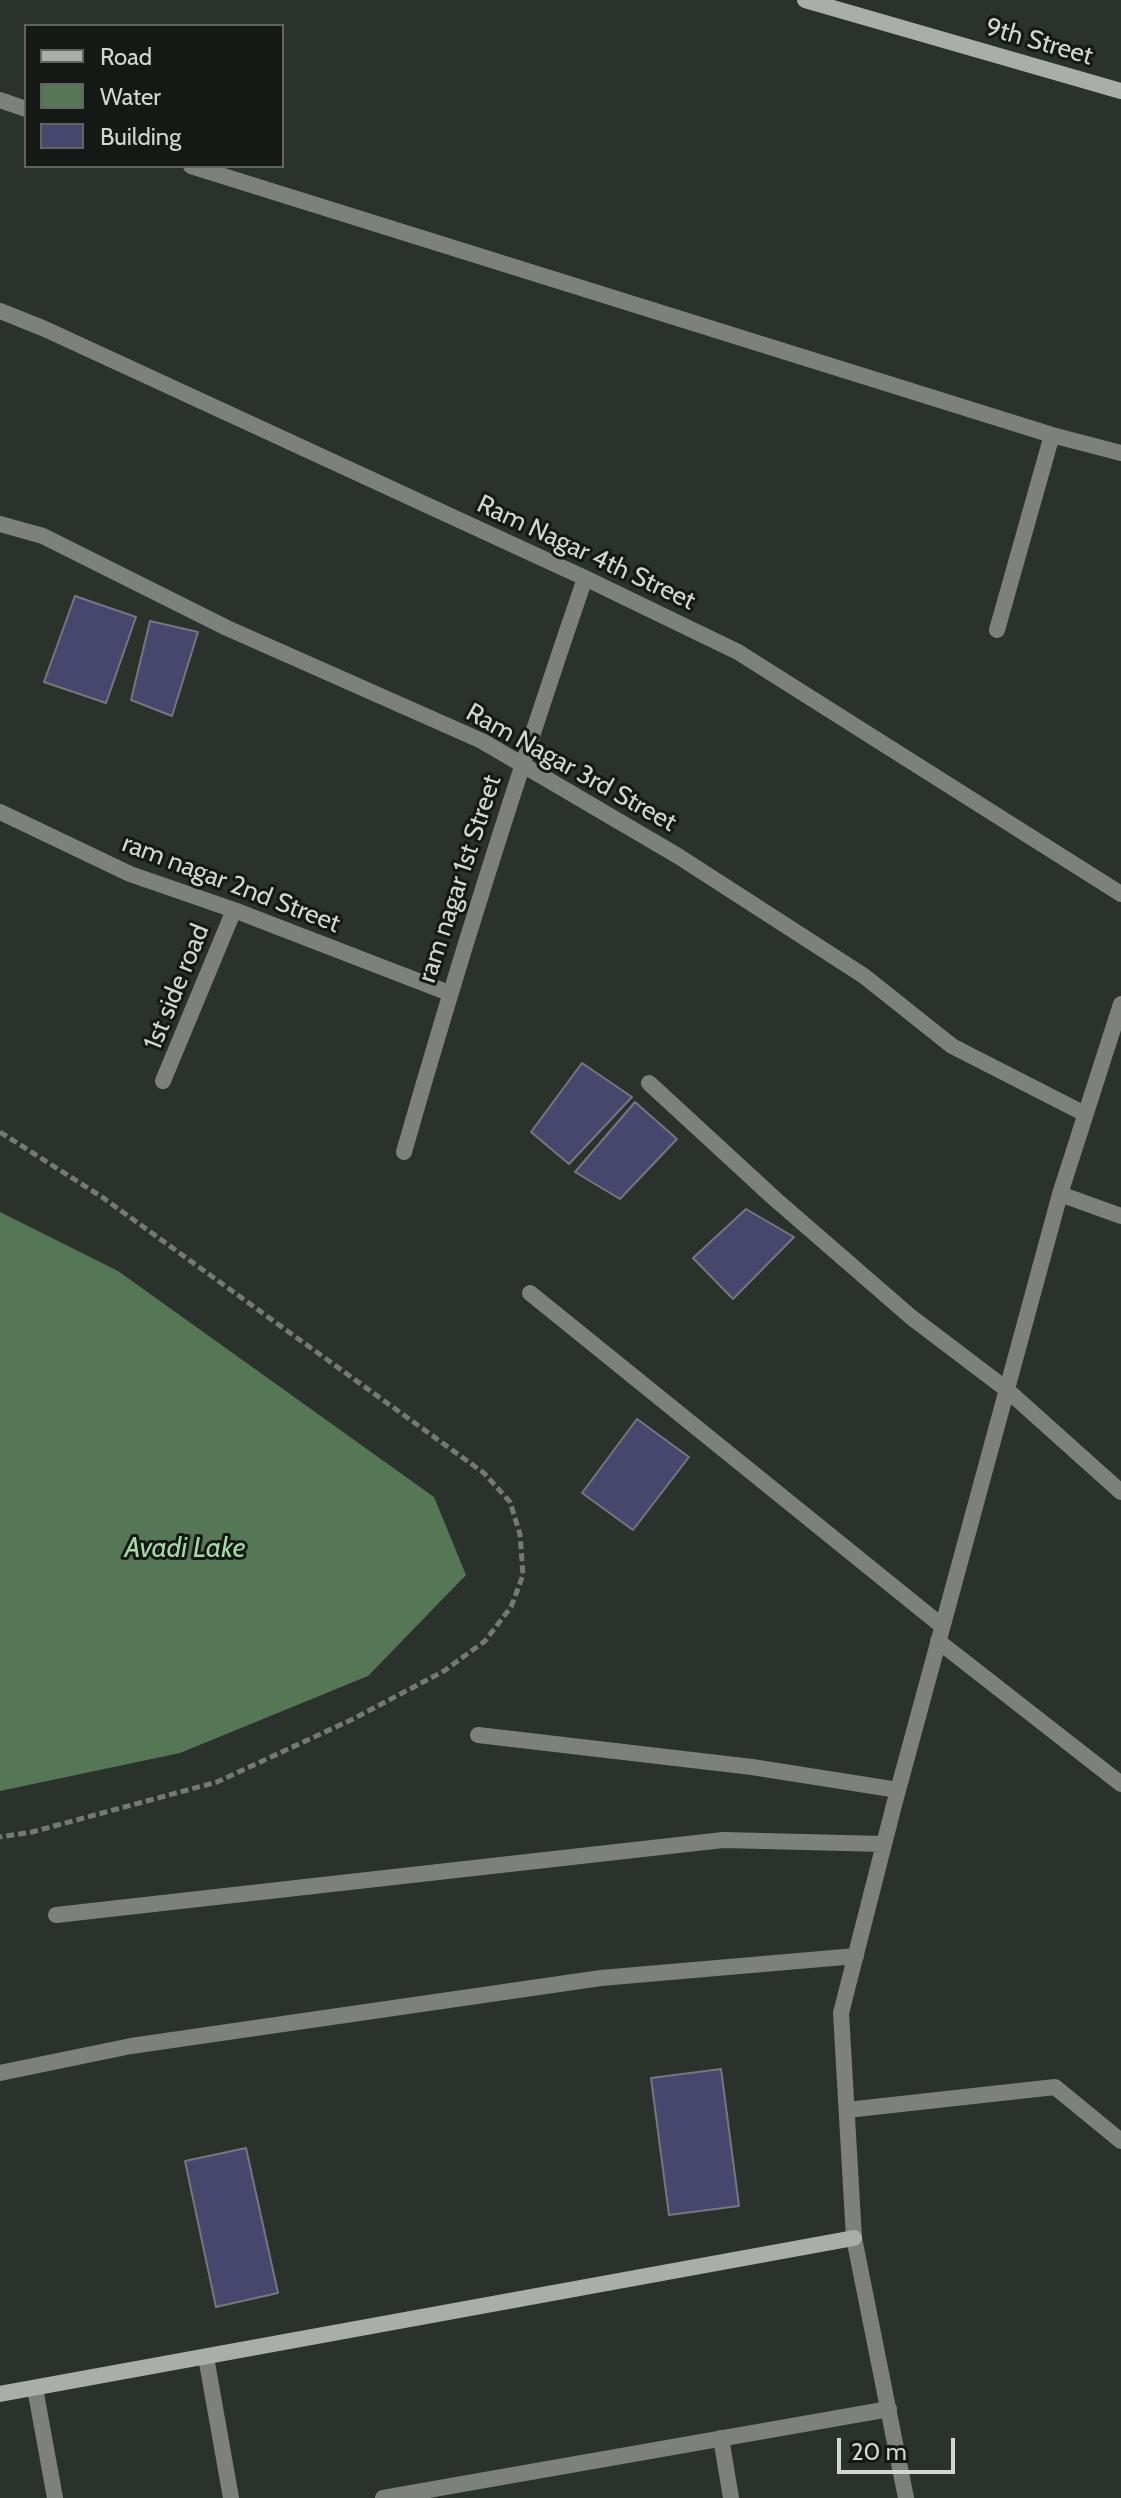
<!DOCTYPE html>
<html>
<head>
<meta charset="utf-8">
<style>
	body { margin:0 }
	#map { position:relative; width:1121px; height:2498px; overflow:hidden; background:#2b312b; font-family:Cabin,sans-serif }
	canvas { display:block }
	.legend { position:absolute; left:24px; top:24px; width:260px; height:144px; box-sizing:border-box; background:#151815; border:2px solid #616461; margin:0; padding:10px 14px; list-style:none; font-size:24px; color:#d3d7d3 }
	.legend li { display:flex; align-items:center; gap:16px; height:40px }
	.legend b { width:40px; border:2px solid #616461 }
	.scale { position:absolute; left:837px; top:2438px; width:118px; height:36px; box-sizing:border-box; border:4px solid #d3d7d3; border-top:0; padding-left:10px; font-size:24px; line-height:28px; white-space:nowrap; color:#d3d7d3; -webkit-text-stroke:6px #151815; paint-order:stroke }
</style>
</head>
<body>
<div id="map">
<canvas width="1121" height="2498"></canvas>
<ul class="legend">
<li><b style="height:10px;background:#a9aea9"></b>Road</li>
<li><b style="height:22px;background:#567756"></b>Water</li>
<li><b style="height:22px;background:#47466d"></b>Building</li>
</ul>
<div class="scale">20 m</div>
</div>
<script>
const g = document.querySelector('canvas').getContext('2d');
g.lineJoin = 'round';
function paint(path, color) {
  g.fillStyle = color;
  g.fill(path, 'evenodd');
}
function stroke(path, color, width, dash) {
  g.strokeStyle = color;
  g.lineWidth = width;
  g.lineCap = dash ? 'butt' : 'round';
  g.setLineDash(dash || []);
  g.stroke(path);
}
function write(font, color, halo, rows, align = 'center') {
  g.font = font + ' Cabin,sans-serif';
  g.lineWidth = 6;
  g.setLineDash([]);
  g.textBaseline = 'middle';
  g.strokeStyle = halo;
  g.fillStyle = color;
  for (const [text, x, y, turn = 0] of rows) {
    g.save();
    g.translate(x, y);
    g.rotate((+turn || 0) * Math.PI / 180);
    g.textAlign = isNaN(turn) ? turn : align;
    if (halo) g.strokeText(text, 0, 0);
    g.fillText(text, 0, 0);
    g.restore();
  }
}
paint(new Path2D(`
	M0,1212L118,1271L434,1497L466,1575L368,1676L180,1753L0,1791Z`), '#567756');
const building = new Path2D(`
	M75,596L136,617L106,703L44,682Z
	M150,621L198,632L172,716L131,700Z
	M582,1063L632,1097L569,1164L531,1132Z
	M635,1102L677,1139L620,1199L575,1172Z
	M746,1209L794,1237L733,1299L693,1258Z
	M637,1419L689,1457L633,1530L582,1493Z
	M721,2069L739,2206L669,2215L651,2078Z
	M246,2148L278,2293L216,2307L185,2161Z`);
paint(building, '#47466d');
stroke(building, '#767680', 2);
stroke(new Path2D(`
	M0,1132L102,1197L484,1473L510,1502L520,1534L523,1575L511,1607L485,1641L444,1671L353,1719L217,1782L32,1832L0,1837`), '#747974', 5, [8, 4]);
stroke(new Path2D(`
	M0,100L26,109
	M191,166L1052,435L1121,453
	M0,311L45,329L585,578L738,652L1121,894
	M0,524L43,536L227,628L482,741L678,856L864,976L952,1046L1085,1114
	M997,630L1052,435
	M0,812L130,874L234,910L449,993
	M163,1081L234,910
	M649,1083L775,1199L911,1317L1006,1389L1121,1492
	M404,1152C459,959 520,768 585,578
	M1060,1194L1121,1216
	M530,1293L942,1626
	M938,1641L1121,1784
	M478,1735L752,1767L898,1790
	M56,1915L723,1840L884,1844
	M0,2073L131,2046L601,1978L856,1956
	M847,2110L1055,2087L1121,2141
	M206,2357L231,2498
	M35,2388L55,2498
	M721,2438L731,2498
	M383,2498L889,2409
	M906,2498L854,2238L841,2013L894,1805L1060,1194L1121,1004`), '#7d807d', 16);
stroke(new Path2D(`
	M805,0L1121,91
	M0,2394L854,2238`), '#a9aea9', 16);
write('26px', '#d3d7d3', '#151815', [
	["9th Street",1039,42,16],
	["Ram Nagar 4th Street",586,553,25],
	["Ram Nagar 3rd Street",571,768,29],
	["ram nagar 1st Street",460,879,-72],
	["ram nagar 2nd Street",231,884,21],
	["1st side road",177,987,-68]
]);
write('italic 28px', '#a4dba5', '#151815', [
	["Avadi Lake",185,1549]
]);
</script>
</body>
</html>
